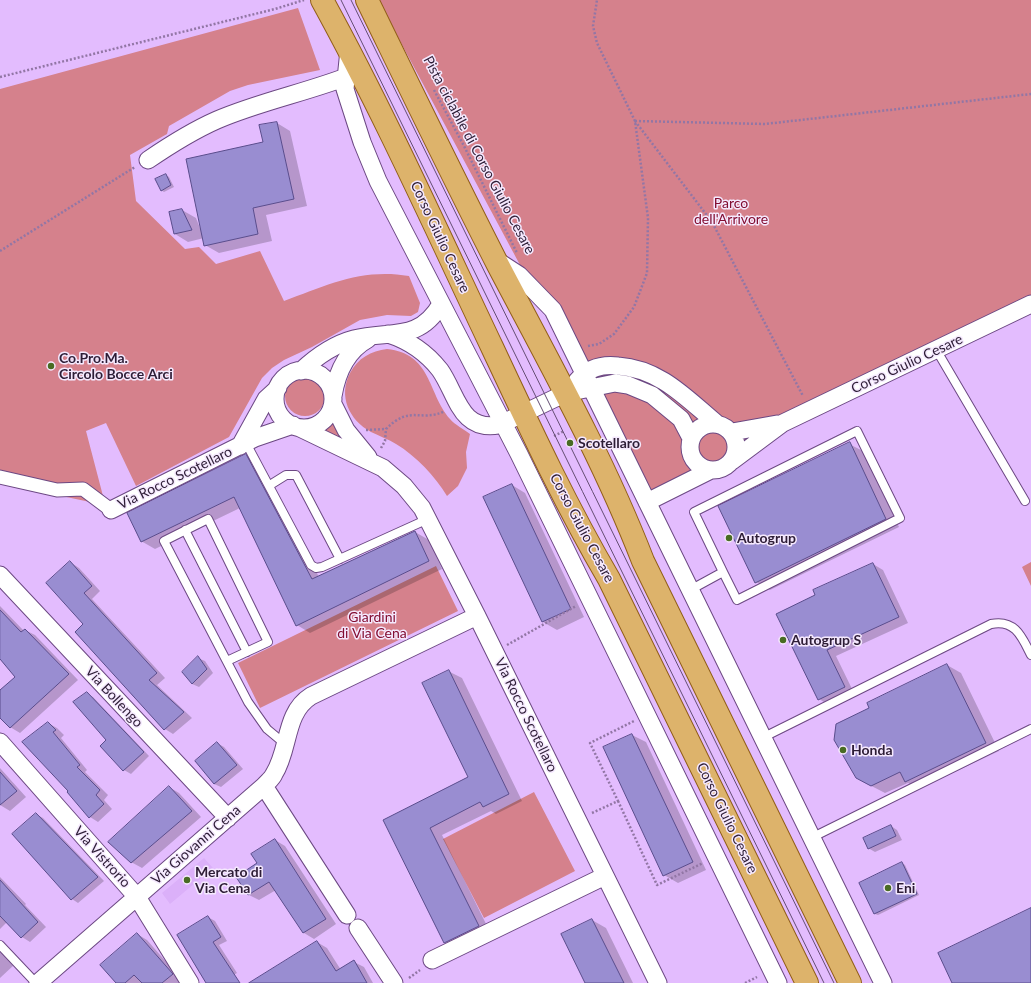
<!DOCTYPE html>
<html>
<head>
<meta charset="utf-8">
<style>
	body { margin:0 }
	canvas { display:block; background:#e3bcfe }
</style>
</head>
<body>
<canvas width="1031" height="983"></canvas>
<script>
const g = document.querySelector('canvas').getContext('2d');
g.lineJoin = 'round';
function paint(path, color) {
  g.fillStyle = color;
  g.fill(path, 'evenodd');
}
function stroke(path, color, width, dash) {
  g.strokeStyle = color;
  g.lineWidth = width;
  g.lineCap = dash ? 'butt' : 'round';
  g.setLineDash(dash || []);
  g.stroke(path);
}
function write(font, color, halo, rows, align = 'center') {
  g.font = font + ' Lato,sans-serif';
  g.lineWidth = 3;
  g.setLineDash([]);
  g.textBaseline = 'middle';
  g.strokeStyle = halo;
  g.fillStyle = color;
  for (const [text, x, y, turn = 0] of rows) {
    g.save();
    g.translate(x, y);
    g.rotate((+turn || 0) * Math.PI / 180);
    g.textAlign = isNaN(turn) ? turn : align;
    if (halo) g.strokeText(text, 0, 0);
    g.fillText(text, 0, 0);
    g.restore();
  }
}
paint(new Path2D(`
	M204,858L213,868L170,904L162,893Z`), '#dbb0f9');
paint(new Path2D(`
	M378,0H1031V302L810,409L647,502Z
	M298,8L320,70L248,85L230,91L169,126L167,134L130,155L136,201L185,249L199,247L216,264L260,251L284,301C327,285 362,268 409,276L420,303L418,312L411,316L387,315L360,320L312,347L284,360L272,368L262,378L229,437L136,486L106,423L86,431L103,496L90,502L0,483V89Z
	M387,349C432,354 427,392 450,419C455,425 464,429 470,434L466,452L467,468L458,486L447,496C435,476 416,456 396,444C388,439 379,436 371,432C349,420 338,396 350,373C358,358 371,351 387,349Z
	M285 396a20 20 0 1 1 40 0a20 20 0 1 1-40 0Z
	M333,420L345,442L322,430V428Z
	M1031,562V586L1022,567Z
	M436,566L458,611L260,708L238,663Z
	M534,792L575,871L484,918L443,839Z`), '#d5818c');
paint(new Path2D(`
	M277,123L290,131L307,206L266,215L272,241L219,253L205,245L204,238L188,242L175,234L182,210L196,218L200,228L264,143Z
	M166,175L169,177L174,187L164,192L161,190Z
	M849,444L863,451L899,527L770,590L756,582Z
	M246,455L259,463L319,577L415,532L429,540L442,569L310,633L297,625L240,508L155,549L141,541Z
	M512,485L525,493L584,617L557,630L543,622L484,498Z
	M70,562L79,568L100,591L92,599L165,678L157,685L192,718L173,734L165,729L85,624Z
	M873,564L883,570L908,623L836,656L854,693L829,705L819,699L816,595Z
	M0,606L24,631L25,630L35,635L78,680L20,733L10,727L0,716V691L17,677L0,658Z
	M198,658L205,661L213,673L199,687L192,684Z
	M947,665L961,673L999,751L919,789L908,783L885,793L856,778L871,709Z
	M448,671L462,678L522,801L496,814L491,811L442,835L491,934L458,950L445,942L384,820L469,777Z
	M87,694L93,697L149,756L131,774L124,770L107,740Z
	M48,723L57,728L64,735L61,738L87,770L85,772L108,795L104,800L112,809L98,822L90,817L70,792Z
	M632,735L646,742L706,870L678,883L664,875Z
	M217,743L224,747L243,769L221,787L214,784L196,761Z
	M0,768L26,797L10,811L0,805Z
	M169,787L179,793L201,817L142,868L131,862Z
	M36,814L43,818L104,881L78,903L72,899L13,834Z
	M891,826L897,830L902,840L875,852L868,848Z
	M275,840L285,846L336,924L314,939L304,933L276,890L259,900L249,895L237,877L258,863Z
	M902,863L905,865L919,895L878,915L875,914Z
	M0,877L26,904L25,905L46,927L30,942L22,937L7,922L0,929Z
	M208,917L215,921L227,941L219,945L237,973L220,983H208Z
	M592,920L606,928L633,983H586L563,935Z
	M137,934L147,940L182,980L179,983H117Z
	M317,942L327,948L341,970L354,962L364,967L373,983H251Z
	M0,951L14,965L0,978Z`), '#0003');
const building = new Path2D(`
	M277,122L294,199L253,208L258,234L204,246L186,159L263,142L259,125Z
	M166,174L171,185L161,191L155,179Z
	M182,209L192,230L174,234L169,212Z
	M850,442L886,519L755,583L718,506Z
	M246,454L312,579L415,531L429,561L296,626L234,497L141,542L127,513Z
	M512,484L571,609L542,622L483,497Z
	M70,561L92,586L84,593L157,673L149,680L184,712L164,730L75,632L83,624L46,583Z
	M873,563L899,617L827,650L845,687L818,700L776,614L815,595L813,590Z
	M0,610L21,632L25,629L69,674L10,728L0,718V690L15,677L0,659Z
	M198,656L207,669L192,684L182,672Z
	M947,664L986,743L905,782L900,772L871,786L856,778L834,740L836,724L869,708L867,703Z
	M449,670L509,794L483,807L480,802L430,828L479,926L444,943L383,820L468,777L422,683Z
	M87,692L144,752L123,771L100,746L106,740L73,702Z
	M48,722L56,730L53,732L80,765L77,767L100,790L96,795L104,804L89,818L67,792L68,791L22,742Z
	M632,734L693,862L663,876L603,747Z
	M217,742L237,765L214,784L195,761Z
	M0,772L17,791L0,805Z
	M169,786L192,811L131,863L108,842Z
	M36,813L98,877L71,900L12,834Z
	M891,825L896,836L868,849L863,838Z
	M275,839L326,919L303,933L269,882L248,895L236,877L257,863L251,854Z
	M902,862L917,894L874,914L859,883Z
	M0,880L38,922L21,938L0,916Z
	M1031,908V983H952L938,953Z
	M208,916L221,937L213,942L240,983H206L177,935Z
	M592,919L624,983H585L561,934Z
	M137,933L173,974L162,983H142L134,975L125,983H116L100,965Z
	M317,941L336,971L354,960L367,983H249Z`);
paint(building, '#998dd1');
stroke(building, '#5a4d8c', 1);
const service = new Path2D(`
	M937,351L1025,501
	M246,443L311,565L316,568L322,567L428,519
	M270,485L286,475H296L340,559
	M185,530L247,652
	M690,590L723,572L694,512L857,431L900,518L737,600L723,572
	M227,661L268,642L208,519L164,541L248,702L267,729L285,744
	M762,738L991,624C1015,619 1022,637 1031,655
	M811,838L1031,729
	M0,945L36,983`);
const pedestrian = new Path2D(`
	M0,477L57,490L83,489L111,510`);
const minor = new Path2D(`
	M349,50L345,89L362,142L378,181L519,454L778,983
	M148,160C170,145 192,131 217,120C261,101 309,92 354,74
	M496,260L519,275L553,310L883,983
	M388,334C410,341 426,352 440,370C457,394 460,432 499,425L566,393L615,383L628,385L652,395L681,419L691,438
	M275 399a29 29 0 1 1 58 0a29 29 0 1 1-58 0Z
	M301,371C316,357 335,344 354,339C391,330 419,342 441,304
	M577,381C588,368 601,364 618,366C660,369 685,397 716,423
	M333,396C337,372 346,351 368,339
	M333,404L346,430L368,457
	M690 447a23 23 0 1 1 46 0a23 23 0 1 1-46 0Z
	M300,428L383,468L404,486L422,508L477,616L658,983
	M732,432L777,424
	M240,446L266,399L278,388
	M732,461L783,423L1031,304
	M647,502L711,470
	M111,510L255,438L293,425
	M0,575L228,818
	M0,742L137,897L190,983
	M264,786L347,915
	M358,928L394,983
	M432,960L605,876
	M38,983L264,786C267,782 272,779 274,774C290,749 284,713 311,696L477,616`);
const primary = new Path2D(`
	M322,0C384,113 437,231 492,347C529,426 565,504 609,579L807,983
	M367,0C410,88 453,177 498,265C549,362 603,458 643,561L850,983`);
stroke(service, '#6c4883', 10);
stroke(pedestrian, '#6c4883', 15);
stroke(minor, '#6c4883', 19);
stroke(primary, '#915e18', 24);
stroke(new Path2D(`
	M0,77L275,9L304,0
	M434,90L464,146L517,253
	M635,121L765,124L1031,94
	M635,121L712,222L803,396
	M0,251L135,167
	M588,346L599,344L614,334L634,307L647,273L648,218L635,121L597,43L593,26L597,0
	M366,430L386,429
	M554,436L564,431
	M381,448L385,441L386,429C411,404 420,423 445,411
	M507,645L576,606
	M618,801L657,885L703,863
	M592,813L618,801L590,743L634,721
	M409,978L420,970
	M745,983L757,977`), '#9276a5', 2.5, [2, 2]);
stroke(service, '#fff', 8);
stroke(pedestrian, '#fff', 13);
stroke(minor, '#fff', 17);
stroke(primary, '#ddb36b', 22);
stroke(new Path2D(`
	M341,0L824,983
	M351,0L834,983`), '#644d73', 1);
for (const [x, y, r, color] of [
	[51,366,4,"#486b23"],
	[570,443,4,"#486b23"],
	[729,538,4,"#486b23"],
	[783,640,4,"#486b23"],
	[843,750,4,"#486b23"],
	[187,880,4,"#486b23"],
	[888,888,4,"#486b23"]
]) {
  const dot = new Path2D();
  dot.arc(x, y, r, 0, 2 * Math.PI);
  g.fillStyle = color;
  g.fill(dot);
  stroke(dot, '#f5e9fe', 1.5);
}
write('14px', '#2d1d36', '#f5e9fe', [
	["Pista ciclabile di Corso Giulio Cesare",479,155,62],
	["Corso Giulio Cesare",440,237,65],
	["Corso Giulio Cesare",907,364,-25],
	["Via Rocco Scotellaro",175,478,-26],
	["Corso Giulio Cesare",582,528,62],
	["Via Bollengo",114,697,47],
	["Via Rocco Scotellaro",526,715,64],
	["Corso Giulio Cesare",727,818,64],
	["Via Giovanni Cena",196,845,-41],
	["Via Vistrorio",102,857,48]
]);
write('14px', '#820d31', '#f5e9fe', [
	["Parco",731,203],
	["dell'Arrivore",731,219],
	["Giardini",372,617],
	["di Via Cena",372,633]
]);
write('bold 14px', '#2d1d36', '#f5e9fe', [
	["Co.Pro.Ma.",59,358],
	["Circolo Bocce Arci",59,374],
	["Scotellaro",578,443],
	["Autogrup",737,538],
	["Autogrup S",791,640],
	["Honda",851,750],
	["Mercato di",195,872],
	["Via Cena",195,888],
	["Eni",896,888]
], 'left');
</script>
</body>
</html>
